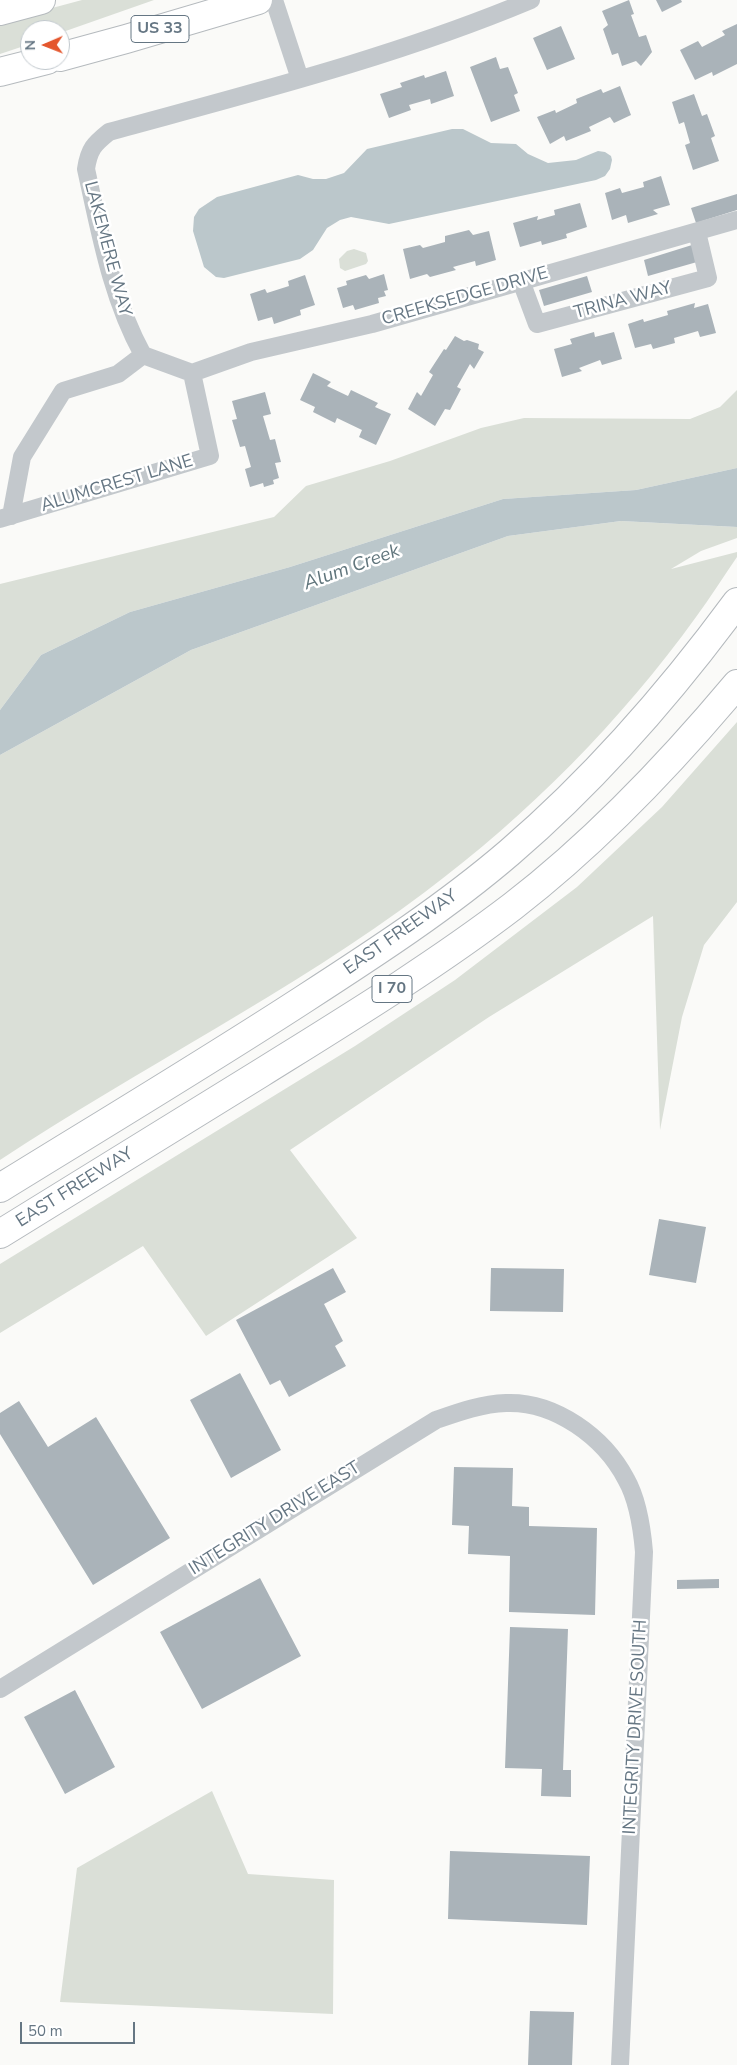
<!DOCTYPE html>
<html>
<head>
<meta charset="utf-8">
<style>
	body { margin:0 }
	#map { position:relative; width:737px; height:2065px; overflow:hidden; background:#fafaf8; font-family:"Nunito Sans",sans-serif }
	canvas { display:block }
	.north { position:absolute; left:20px; top:20px; width:50px; height:50px; box-sizing:border-box; background:#fff; border:1px solid #c1c8cd; border-radius:50%; rotate:269deg; font-size:14px; font-weight:700; line-height:20px; text-align:center; color:#657683 }
	.north::after { content:''; display:block; margin:auto; width:18px; height:22px; background:#e4572e; clip-path:polygon(50% 0,100% 100%,50% 72%,0 100%) }
	.scale { position:absolute; left:20px; top:2022px; width:115px; height:22px; box-sizing:border-box; border:2px solid #657683; border-top:0; padding-left:6px; font-size:15px; line-height:18px; white-space:nowrap; color:#657683; -webkit-text-stroke:4px #fff; paint-order:stroke }
</style>
</head>
<body>
<div id="map">
<canvas width="737" height="2065"></canvas>
<div class="north">N</div>
<div class="scale">50 m</div>
</div>
<script>
const g = document.querySelector('canvas').getContext('2d');
g.lineJoin = 'round';
function paint(path, color) {
  g.fillStyle = color;
  g.fill(path, 'evenodd');
}
function stroke(path, color, width, dash) {
  g.strokeStyle = color;
  g.lineWidth = width;
  g.lineCap = dash ? 'butt' : 'round';
  g.setLineDash(dash || []);
  g.stroke(path);
}
function write(font, color, halo, rows, align = 'center') {
  g.font = font + ' "Nunito Sans",sans-serif';
  g.lineWidth = 5;
  g.setLineDash([]);
  g.textBaseline = 'middle';
  g.strokeStyle = halo;
  g.fillStyle = color;
  for (const [text, x, y, turn = 0] of rows) {
    g.save();
    g.translate(x, y);
    g.rotate((+turn || 0) * Math.PI / 180);
    g.textAlign = isNaN(turn) ? turn : align;
    if (halo) g.strokeText(text, 0, 0);
    g.fillText(text, 0, 0);
    g.restore();
  }
}
paint(new Path2D(`
	M82,0H154L60,33V30H30V44L0,54V22Z
	M354,249L366,253L368,261L366,264L345,271L340,268L339,259L347,251Z
	M737,390V468L636,490L503,499L290,567L130,612L41,655L0,710V584L274,517L306,486L390,461L481,428L524,418L690,419L720,407Z
	M621,521L737,527V538L701,551L671,569L737,552V557C723,577 710,598 696,617C621,721 528,815 425,892C292,992 139,1068 0,1160V755L191,650L508,536Z
	M737,722V902L704,945L682,1017L660,1130L653,916L489,1017L290,1150L357,1238L206,1336L143,1246L0,1333V1264L355,1046L455,980L577,887L662,807Z
	M212,1791L248,1874L334,1880L333,2014L60,2002L77,1868Z`), '#dadfd7');
paint(new Path2D(`
	M452,129H463L491,143L516,144L528,154L548,163L576,160L598,151L605,152L611,156L612,160L610,169L605,176L596,180L389,224L351,217L340,220L327,228L313,250L300,259L224,278L216,277L204,267L193,231L194,217L199,209L217,197L298,175L313,179H326L344,173L367,149Z
	M737,468V527L621,521L508,536L191,650L0,755V710L41,655L130,612L290,567L503,499L636,490Z`), '#bbc7cb');
paint(new Path2D(`
	M629,0L634,14L631,15L639,37L646,35L652,52L641,66L636,61L622,66L618,53L612,55L603,29L608,25L602,11Z
	M656,0H681L682,2L662,12Z
	M737,24V64L713,76L712,72L695,80L680,50L698,41L702,47L725,35L722,31Z
	M561,26L575,59L547,70L533,38Z
	M496,57L500,69L508,67L518,93L514,95L520,111L491,122L470,67Z
	M446,71L454,96L431,104L430,99L409,105L411,110L389,118L380,94L402,87L400,83L424,75L425,78Z
	M620,86L631,115L614,123L610,117L589,127L591,131L566,141L564,136L550,144L537,117L555,110L556,113L577,103L576,99L601,89L603,93Z
	M694,94L702,116L707,114L715,136L711,138L719,161L693,170L685,145L690,143L684,122L679,124L672,102Z
	M661,176L670,205L653,210L658,214L628,223L626,215L612,220L605,193L620,188L622,193L644,187L643,182Z
	M737,194V210L696,223L691,208Z
	M580,203L587,227L566,234L567,238L542,245L541,241L520,247L513,223L538,216L537,220L555,215L554,210Z
	M469,230L473,235L489,231L496,260L476,266L475,261L453,267L456,270L430,277L427,274L410,279L403,249L420,245L423,248L445,242V236Z
	M692,245L697,262L648,276L644,260Z
	M384,274L388,290L384,291L386,296L378,298L379,303L355,310L353,305L343,308L337,288L347,285L346,281L366,275L369,279Z
	M305,275L315,305L300,310L301,315L274,324L272,317L258,321L250,294L265,289L267,293L289,286L288,281Z
	M587,276L592,292L544,306L539,290Z
	M695,303L694,308L708,304L716,333L700,337L698,331L674,338L675,343L653,349L651,344L635,348L628,324L643,319L644,322L668,315L667,311Z
	M594,332L595,337L614,332L622,359L602,365L600,360L579,368L582,371L562,377L554,349L572,344L570,339Z
	M455,336L464,341L467,340L479,344L478,349L484,352L474,369L470,364L457,387L461,389L450,410L445,409L435,426L408,409L417,392L421,396L433,375L429,372L444,349L446,350Z
	M313,373L331,382L327,386L348,396L351,390L378,403L375,407L391,414L376,445L359,437L362,430L337,418L335,423L313,412L315,407L300,400Z
	M265,392L271,414L263,416L270,440L275,439L281,462L275,463L279,478L273,480L274,484L264,487L263,483L250,487L245,469L251,467L245,446L240,447L232,420L237,419L232,401Z
	M659,1219L706,1227L696,1283L649,1275Z
	M333,1268L346,1292L324,1304L343,1341L335,1346L346,1366L289,1397L280,1380L270,1385L236,1320Z
	M491,1268L564,1269L563,1312L490,1311Z
	M240,1373L281,1450L231,1478L190,1400Z
	M19,1401L48,1447L96,1417L170,1538L93,1585L0,1434V1413Z
	M454,1467L513,1468L512,1506L529,1507V1526L597,1528L595,1615L509,1612L510,1556L468,1554L469,1526L452,1525Z
	M260,1578L301,1656L202,1709L160,1632Z
	M719,1579V1588L677,1589V1580Z
	M510,1627L568,1629L563,1770H571V1797L541,1796L542,1769L505,1768Z
	M75,1690L115,1767L65,1794L24,1717Z
	M450,1851L590,1856L587,1925L448,1919Z
	M530,2011L574,2012L572,2065H528Z`), '#aab3b9');
const primary = new Path2D(`
	M0,11L41,0
	M60,57L126,39L258,0
	M0,72L47,60`);
const highway = new Path2D(`
	M0,1188C102,1125 204,1064 304,999C375,953 446,907 510,852C596,778 670,693 737,602
	M0,1234C87,1181 174,1127 261,1073C346,1020 433,967 513,906C596,842 670,764 737,684`);
stroke(primary, '#b5babe', 30);
stroke(highway, '#b4b9bd', 30);
stroke(new Path2D(`
	M274,0L300,79
	M521,281L537,324L708,278L697,232
	M192,373L143,355C111,297 100,232 86,169C89,149 94,144 109,132C251,93 395,57 531,0
	M192,373L251,352L372,324L737,220
	M11,516L22,457L63,391L118,374L143,355
	M0,519L210,456L192,373
	M0,1689L436,1420C459,1412 481,1404 506,1403C555,1401 604,1437 626,1479C638,1500 642,1528 644,1552L620,2065`), '#c3c8cc', 18);
stroke(primary, '#fff', 28);
stroke(highway, '#fff', 28);
for (const [x, y, w] of [
	[160,29,58],
	[392,989,40]
]) {
  const box = new Path2D();
  box.roundRect(x - w / 2, y - 13.5, w, 27, 4);
  g.fillStyle = '#fff';
  g.fill(box);
  stroke(box, '#657683', 1);
}
write('bold 16px', '#657683', null, [
	["US 33",160,29],
	["I 70",392,989]
]);
write('18px', '#657683', '#fff', [
	["LAKEMERE WAY",107,249,75],
	["CREEKSEDGE DRIVE",465,297,-16],
	["TRINA WAY",623,301,-15],
	["ALUMCREST LANE",117,484,-17],
	["EAST FREEWAY",401,933,-35],
	["EAST FREEWAY",75,1188,-32],
	["INTEGRITY DRIVE EAST",275,1519,-32],
	["INTEGRITY DRIVE SOUTH",636,1727,-87]
]);
write('italic 19px', '#60757c', '#fff', [
	["Alum Creek",352,568,-20]
]);
</script>
</body>
</html>
